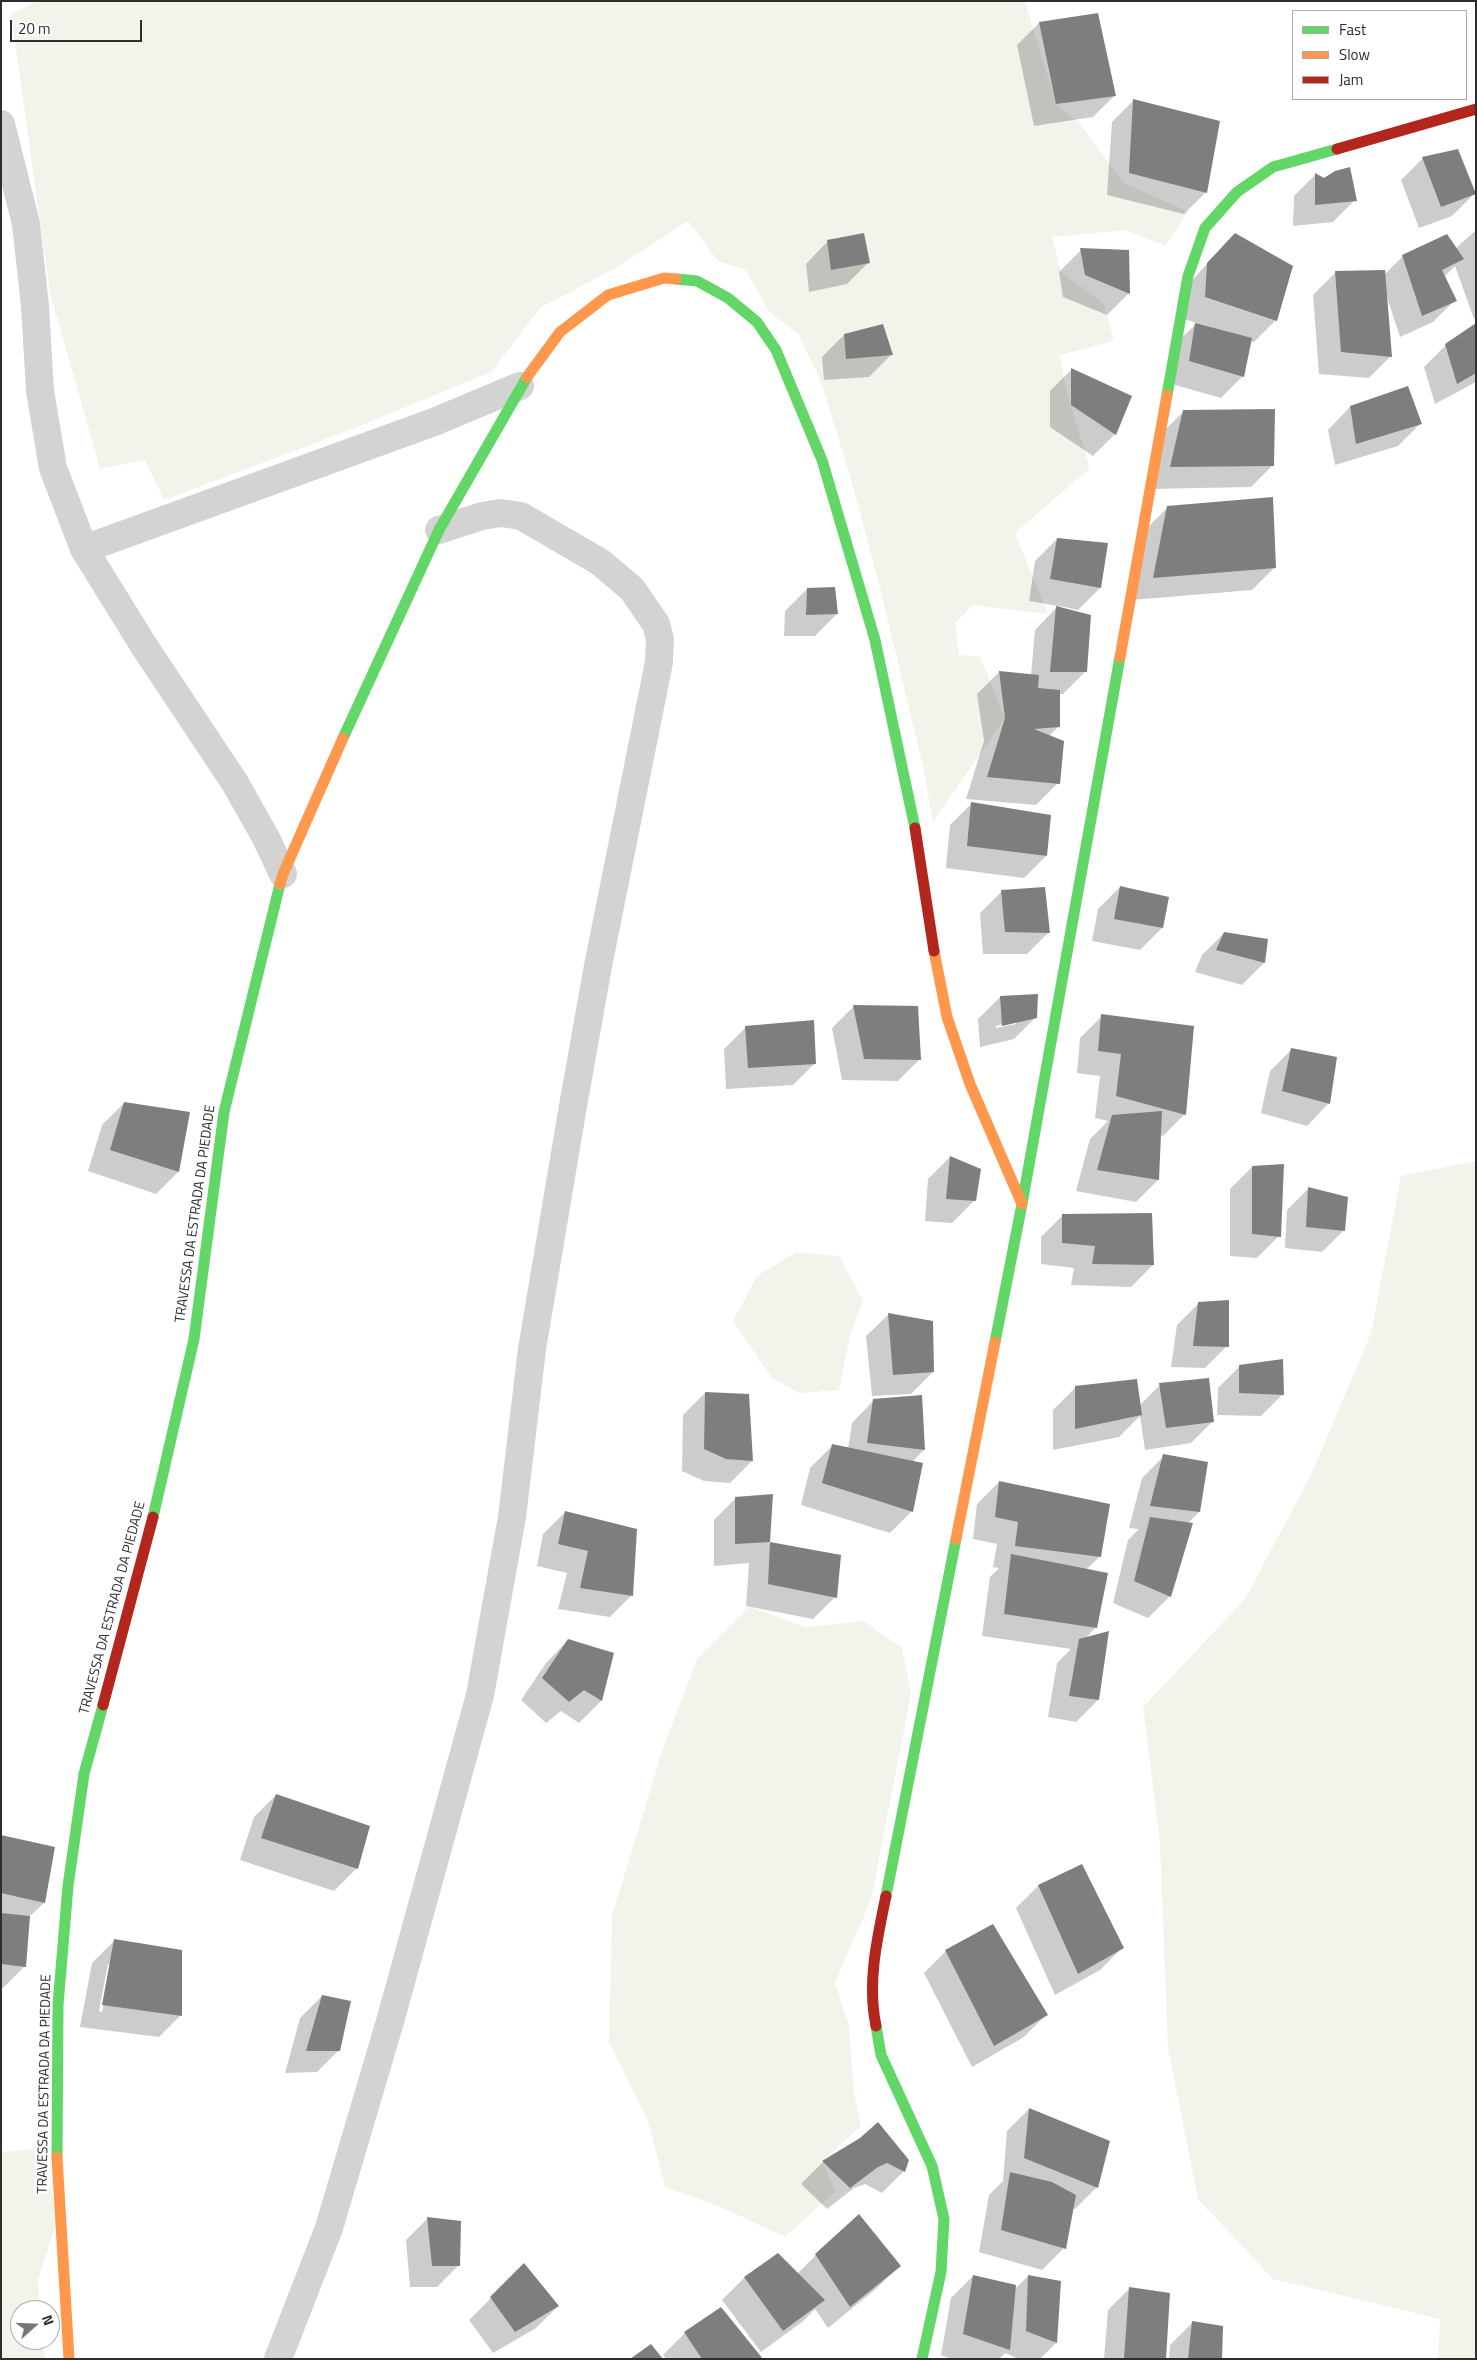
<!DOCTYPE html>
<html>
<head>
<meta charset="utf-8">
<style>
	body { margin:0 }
	#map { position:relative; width:1477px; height:2360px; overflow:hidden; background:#fff; font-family:"Titillium Web",sans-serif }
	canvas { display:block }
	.frame { position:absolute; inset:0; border:2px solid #2e2e2e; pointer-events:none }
	.legend { position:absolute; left:1292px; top:10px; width:175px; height:90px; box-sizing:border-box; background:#fff; border:1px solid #ababab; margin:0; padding:6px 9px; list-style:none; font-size:15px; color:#2e2e2e }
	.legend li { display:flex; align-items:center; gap:10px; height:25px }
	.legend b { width:25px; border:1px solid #ababab }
	.north { position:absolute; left:10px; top:2300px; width:50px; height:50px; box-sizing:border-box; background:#fff; border:1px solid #ababab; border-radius:50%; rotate:70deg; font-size:14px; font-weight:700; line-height:20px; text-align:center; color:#2e2e2e }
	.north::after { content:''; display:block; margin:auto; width:18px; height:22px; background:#777; clip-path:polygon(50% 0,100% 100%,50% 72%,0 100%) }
	.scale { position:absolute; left:10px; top:20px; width:132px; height:22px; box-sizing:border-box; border:2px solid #2e2e2e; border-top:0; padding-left:6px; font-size:15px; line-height:18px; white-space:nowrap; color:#2e2e2e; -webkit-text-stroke:4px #fff; paint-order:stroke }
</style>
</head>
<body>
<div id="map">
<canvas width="1477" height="2360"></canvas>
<div class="frame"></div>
<ul class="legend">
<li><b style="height:6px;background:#63d668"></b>Fast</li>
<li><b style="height:6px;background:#ff974d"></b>Slow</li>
<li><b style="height:6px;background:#b3261e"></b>Jam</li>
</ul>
<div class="north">N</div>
<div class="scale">20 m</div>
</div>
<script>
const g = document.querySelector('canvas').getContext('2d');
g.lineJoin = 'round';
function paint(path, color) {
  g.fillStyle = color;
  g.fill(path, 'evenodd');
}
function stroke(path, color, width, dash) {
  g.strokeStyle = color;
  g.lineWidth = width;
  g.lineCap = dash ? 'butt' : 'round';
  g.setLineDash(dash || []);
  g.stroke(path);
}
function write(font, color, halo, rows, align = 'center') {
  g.font = font + ' "Titillium Web",sans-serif';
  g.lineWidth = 5;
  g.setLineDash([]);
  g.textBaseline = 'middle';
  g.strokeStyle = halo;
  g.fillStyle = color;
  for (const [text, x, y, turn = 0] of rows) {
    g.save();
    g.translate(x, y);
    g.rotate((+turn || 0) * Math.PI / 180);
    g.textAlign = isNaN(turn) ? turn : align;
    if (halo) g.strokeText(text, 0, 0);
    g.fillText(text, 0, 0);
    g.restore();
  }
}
paint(new Path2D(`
	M38,1H1025L1056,104L1079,123L1124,183L1188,212L1165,246L1126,230L1052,237L1061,272L1104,304L1114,341L1060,355L1066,389L1090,468L1015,533L1048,614L973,605L955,623L959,655L980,657L1005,718L933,822L924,771L880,588L851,479L821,382L799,335L769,312L746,270L718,261L688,221L614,269L540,308L491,372L352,429L164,500L145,460L100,469L50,293L11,14Z
	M1476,1161V2359H1438L1440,2319L1273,2279L1198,2199L1168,2048L1160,1843L1143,1707L1245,1599L1311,1475L1371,1333L1401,1176Z
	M796,1252L839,1256L863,1301L850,1335L839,1390L799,1393L772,1378L733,1321L757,1276Z
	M749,1607L806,1627L864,1621L902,1648L911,1694L871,1900L835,1983L849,2026L854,2094L861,2126L822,2161L835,2192L785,2237L721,2207L665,2187L648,2121L609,2042L612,1916L662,1751L697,1659Z
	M37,2149L59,2216L38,2279L40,2310H20V2340H43L45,2359H1V2152Z`), '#f1f4eb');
paint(new Path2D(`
	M1097,14L1115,95L1093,117L1034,126L1017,45L1039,23Z
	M1134,100L1206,192L1184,214L1107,195L1112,122Z
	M1423,158L1474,194L1452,216L1419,228L1401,180Z
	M1315,175L1355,200L1333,222L1293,226L1294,196Z
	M1476,230V318L1474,319L1455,266L1444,277L1455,300L1433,322L1400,337L1387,297L1391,356L1369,378L1319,374L1313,295L1335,273L1384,275L1403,256L1455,249Z
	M828,241L869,262L847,284L809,292L806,264Z
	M1081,250L1129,293L1107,315L1063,297L1059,272Z
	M1213,257L1276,320L1254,342L1250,341L1243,376L1221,398L1168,383L1173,346L1197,323L1184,319L1186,287Z
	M1476,325V382L1435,404L1424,367L1446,345Z
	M844,335L891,355L869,377L824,380L822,357Z
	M1071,370L1115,434L1093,456L1050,427V391Z
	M1350,407L1420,424L1398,446L1335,465L1328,430Z
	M1184,411L1273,465L1251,487L1149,489L1162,433Z
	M1167,508L1274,568L1252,590L1132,600L1145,530Z
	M1057,539L1100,588L1078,610L1060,606V608L1085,672L1063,694H1058L1059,726L1049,736L1058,783L1036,805L966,799L984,741L977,694L999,672L1031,675L1035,630L1058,606L1029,601L1035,561Z
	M807,589L837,614L815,636H784L785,611Z
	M972,803L1046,856L1024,878L946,868L950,825Z
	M1120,887L1162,928L1140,950L1092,941L1098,909Z
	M1002,891L1049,932L1027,954H983L980,913Z
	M1224,933L1267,940L1264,963L1242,985L1195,972L1202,955Z
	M1000,997L1036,1017L1014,1039L980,1047L978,1019ZM1016,1021V1024L996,1028V1026Z
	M854,1006L920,1059L898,1081L842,1080L832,1028Z
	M1102,1016L1185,1114L1163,1136L1159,1135L1158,1180L1136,1202L1076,1191L1090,1139L1108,1121L1095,1118L1100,1076L1077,1073L1080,1038Z
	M746,1027L815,1063L793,1085L726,1089L724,1049Z
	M1292,1049L1336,1058L1328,1104L1307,1126L1261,1113L1270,1071Z
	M124,1103L178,1172L156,1194L88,1171L102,1125Z
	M950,1157L974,1201L952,1223L925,1221L928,1179Z
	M1252,1167L1279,1236L1257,1258L1230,1256V1189Z
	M1309,1188L1344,1230L1322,1252L1285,1248L1287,1210Z
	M1063,1215L1153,1265L1131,1287L1071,1285L1074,1268L1041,1264V1237Z
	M1199,1303L1227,1346L1205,1368L1171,1367L1177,1325Z
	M888,1315L933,1372L911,1394L872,1396L866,1336Z
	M1240,1366L1283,1394L1261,1416L1217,1415L1218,1388Z
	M1160,1385L1213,1421L1191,1443L1145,1450L1140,1416L1119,1437L1053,1450V1410L1075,1388L1140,1405Z
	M705,1393L748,1395L752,1461L730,1483L704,1481L682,1471L683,1415Z
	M874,1400L924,1450L912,1462V1511L890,1533L801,1505L810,1468L832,1446L848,1449L852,1423Z
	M1164,1456L1199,1512L1188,1523L1170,1596L1148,1618L1113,1603L1128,1540L1139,1529L1129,1528L1142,1478Z
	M999,1482L1100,1556L1086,1570L1096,1627L1085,1639L1098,1700L1076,1722L1048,1717L1057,1663L1071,1649L982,1636L990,1577L999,1568L993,1567L997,1544L973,1539L977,1504Z
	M772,1495L769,1543L840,1556L835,1597L813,1619L746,1606L749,1563L714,1566V1520L736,1498Z
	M565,1512L632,1595L610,1617L558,1609L567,1573L537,1566L543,1534Z
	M568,1640L613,1654L601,1701L579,1723L561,1711L546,1723L521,1700L546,1663Z
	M276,1795L368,1827L356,1869L334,1891L240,1860L254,1817Z
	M1,1837L44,1903L28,1918L25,1966L3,1988H1Z
	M1082,1866L1122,1948L1100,1970L1055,1995L1016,1908L1038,1886Z
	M114,1941L181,2015L159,2037L80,2027L92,1963ZM108,1964H111L102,2012L99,2011Z
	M946,1951L1046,2015L1024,2037L972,2067L924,1973Z
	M322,1996L339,2050L317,2072L285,2073L300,2018Z
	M1029,2109L1097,2187L1075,2209L1073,2208L1064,2248L1042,2270L979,2252L989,2195L1003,2181L1007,2131Z
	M861,2139L904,2171L882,2193L865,2184L854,2188L827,2209L801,2184L823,2162Z
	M428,2218L459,2265L437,2287H410L406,2240Z
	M778,2255L797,2274L816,2255L899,2266L877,2288L828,2328L815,2309L802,2322L761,2352L722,2300L744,2278Z
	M524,2265L558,2306L536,2328L493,2353L469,2320Z
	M973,2276L1014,2290L1028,2276L1060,2282L1056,2343L1040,2359H1019L1005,2353L999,2359H951L941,2355L951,2298Z
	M1130,2288L1165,2359H1104L1108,2310Z
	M1192,2323L1220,2359H1169L1170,2345Z
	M685,2333L762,2359H666L663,2355Z`), '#0003');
paint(new Path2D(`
	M1098,13L1116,96L1056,104L1039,22Z
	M1133,99L1220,121L1207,193L1129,173Z
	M1458,149L1476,194L1441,207L1422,157Z
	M1350,167L1357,201L1315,205V173L1324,178L1335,171Z
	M864,233L870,263L831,270L827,240Z
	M1235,233L1293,266L1277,321L1205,297L1207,263Z
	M1447,234L1464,259L1442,270L1457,301L1422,316L1402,255Z
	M1080,248L1129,250L1130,294L1085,275Z
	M1385,270L1392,357L1341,352L1335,271Z
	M1195,323L1252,338L1244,377L1189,361Z
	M1476,323V373L1457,384L1445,344Z
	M883,324L893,355L846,359L844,334Z
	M1071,368L1132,396L1116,435L1071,405Z
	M1408,386L1422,424L1356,444L1350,406Z
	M1275,409L1274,466L1170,467L1183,410Z
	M1273,497L1276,568L1153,578L1167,506Z
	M1057,538L1108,543L1101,588L1050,579Z
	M835,587L838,614L806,615L807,588Z
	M1056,606L1091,615L1087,672H1050Z
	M999,671L1039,675L1038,688L1060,690V727L1034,729L1064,741L1060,784L987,777L1005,718Z
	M971,802L1051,815L1047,856L967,846Z
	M1120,886L1169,897L1163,928L1114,919Z
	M1045,887L1050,933L1005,932L1001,890Z
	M1224,932L1268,939L1265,963L1216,950Z
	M1038,994L1037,1018L1002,1026L1000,996Z
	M853,1005L918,1006L921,1060L864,1059Z
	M1101,1014L1194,1026L1186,1115L1116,1096L1121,1054L1098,1051Z
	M814,1020L816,1064L748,1068L745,1026Z
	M1291,1048L1337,1057L1330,1104L1282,1091Z
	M124,1102L190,1112L179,1172L110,1150Z
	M1162,1111L1159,1180L1097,1170L1112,1115Z
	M950,1156L981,1169L976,1201L946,1199Z
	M1284,1164L1281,1237L1252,1234V1166Z
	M1308,1187L1348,1197L1345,1231L1306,1227Z
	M1152,1213L1154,1265L1092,1264L1095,1246L1062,1243V1214Z
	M1229,1300V1347L1193,1346L1198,1302Z
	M888,1313L933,1321L934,1372L893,1375Z
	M1283,1359L1284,1395L1239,1393V1365Z
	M1209,1378L1214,1422L1166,1428L1159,1383Z
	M1137,1379L1142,1415L1075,1429V1386Z
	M705,1392L749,1394L753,1461L726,1459L704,1449Z
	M922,1395L925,1450L867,1443L873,1399Z
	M832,1444L923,1463L913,1512L822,1483Z
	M1163,1454L1208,1462L1200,1512L1150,1506Z
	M999,1481L1110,1504L1101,1557L1015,1546L1018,1522L995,1517Z
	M773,1494L770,1542L841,1555L837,1598L768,1584L770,1542L735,1544V1497Z
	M565,1511L637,1529L633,1596L580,1588L588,1551L558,1544Z
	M1150,1517L1193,1523L1171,1597L1134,1581Z
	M1011,1554L1108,1573L1097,1628L1004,1614Z
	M1109,1631L1099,1700L1069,1696L1079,1639Z
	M568,1639L614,1653L602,1701L584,1690L569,1702L542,1678Z
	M276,1794L370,1826L358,1869L261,1838Z
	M1,1835L55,1847L45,1903L1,1893Z
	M1082,1864L1124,1948L1078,1974L1038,1885Z
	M1,1913L30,1916L26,1967L1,1964Z
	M993,1924L1048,2015L994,2046L945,1950Z
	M114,1939L182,1950V2016L102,2005Z
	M322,1995L351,2001L340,2051H306Z
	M1029,2108L1110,2141L1098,2188L1024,2158Z
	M878,2122L909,2160L905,2172L887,2163L878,2167L850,2188L822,2161L860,2138Z
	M1010,2172L1052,2182L1076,2195L1066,2249L1001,2230Z
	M859,2214L901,2266L850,2307L815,2254Z
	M427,2217L461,2221L460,2266H432Z
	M778,2253L825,2300L783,2331L744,2277Z
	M524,2263L559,2306L515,2332L490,2297Z
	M973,2275L1016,2285L1010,2350L963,2334Z
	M1028,2275L1061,2281L1057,2343L1026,2331Z
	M1129,2287L1170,2293L1166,2359H1124Z
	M721,2307L763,2359H702L684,2332Z
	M1192,2321L1223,2326L1222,2359H1188Z
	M651,2344L663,2359H630Z`), '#7e7e7e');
stroke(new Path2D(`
	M1,124L26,224L35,306L40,391L53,468L84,549L144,646L235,783L266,838L283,874
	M84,549L434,422L520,386
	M278,2359L329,2228L391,2018L480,1695L512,1517L532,1349L573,1106L598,966L659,662L660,639L656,624L632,589L600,562L521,516L501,513L482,516L439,530`), '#d3d3d3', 28);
stroke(new Path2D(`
	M676,279L697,281L728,298L757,322L776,350L822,460L875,640L915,828
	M1167,395L1188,276L1205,228L1237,192L1273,167L1337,149
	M343,738L439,530L527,377
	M995,1342L1022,1204L1120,657
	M153,1517L194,1339L224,1112L280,884
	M886,1896L956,1539
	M876,2026L881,2055L932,2166L944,2219L941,2272L922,2359
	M57,2157L58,2005L68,1886L84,1774L103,1705`), '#63d668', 11);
stroke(new Path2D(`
	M527,377L560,332L608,295L664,278L676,279
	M1120,657L1167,395
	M280,884L283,874L343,738
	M934,951L947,1017L970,1084L1022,1204
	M956,1539L995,1342
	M57,2157L69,2359`), '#ff974d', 11);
stroke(new Path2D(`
	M1337,149L1476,109
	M915,828L934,951
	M103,1705L153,1517
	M876,2026C867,1983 877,1939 886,1896`), '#b3261e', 11);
write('14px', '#2e2e2e', '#fff', [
	["TRAVESSA DA ESTRADA DA PIEDADE",196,1214,-82],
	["TRAVESSA DA ESTRADA DA PIEDADE",113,1608,-75],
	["TRAVESSA DA ESTRADA DA PIEDADE",45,2084,-89]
]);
</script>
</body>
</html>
